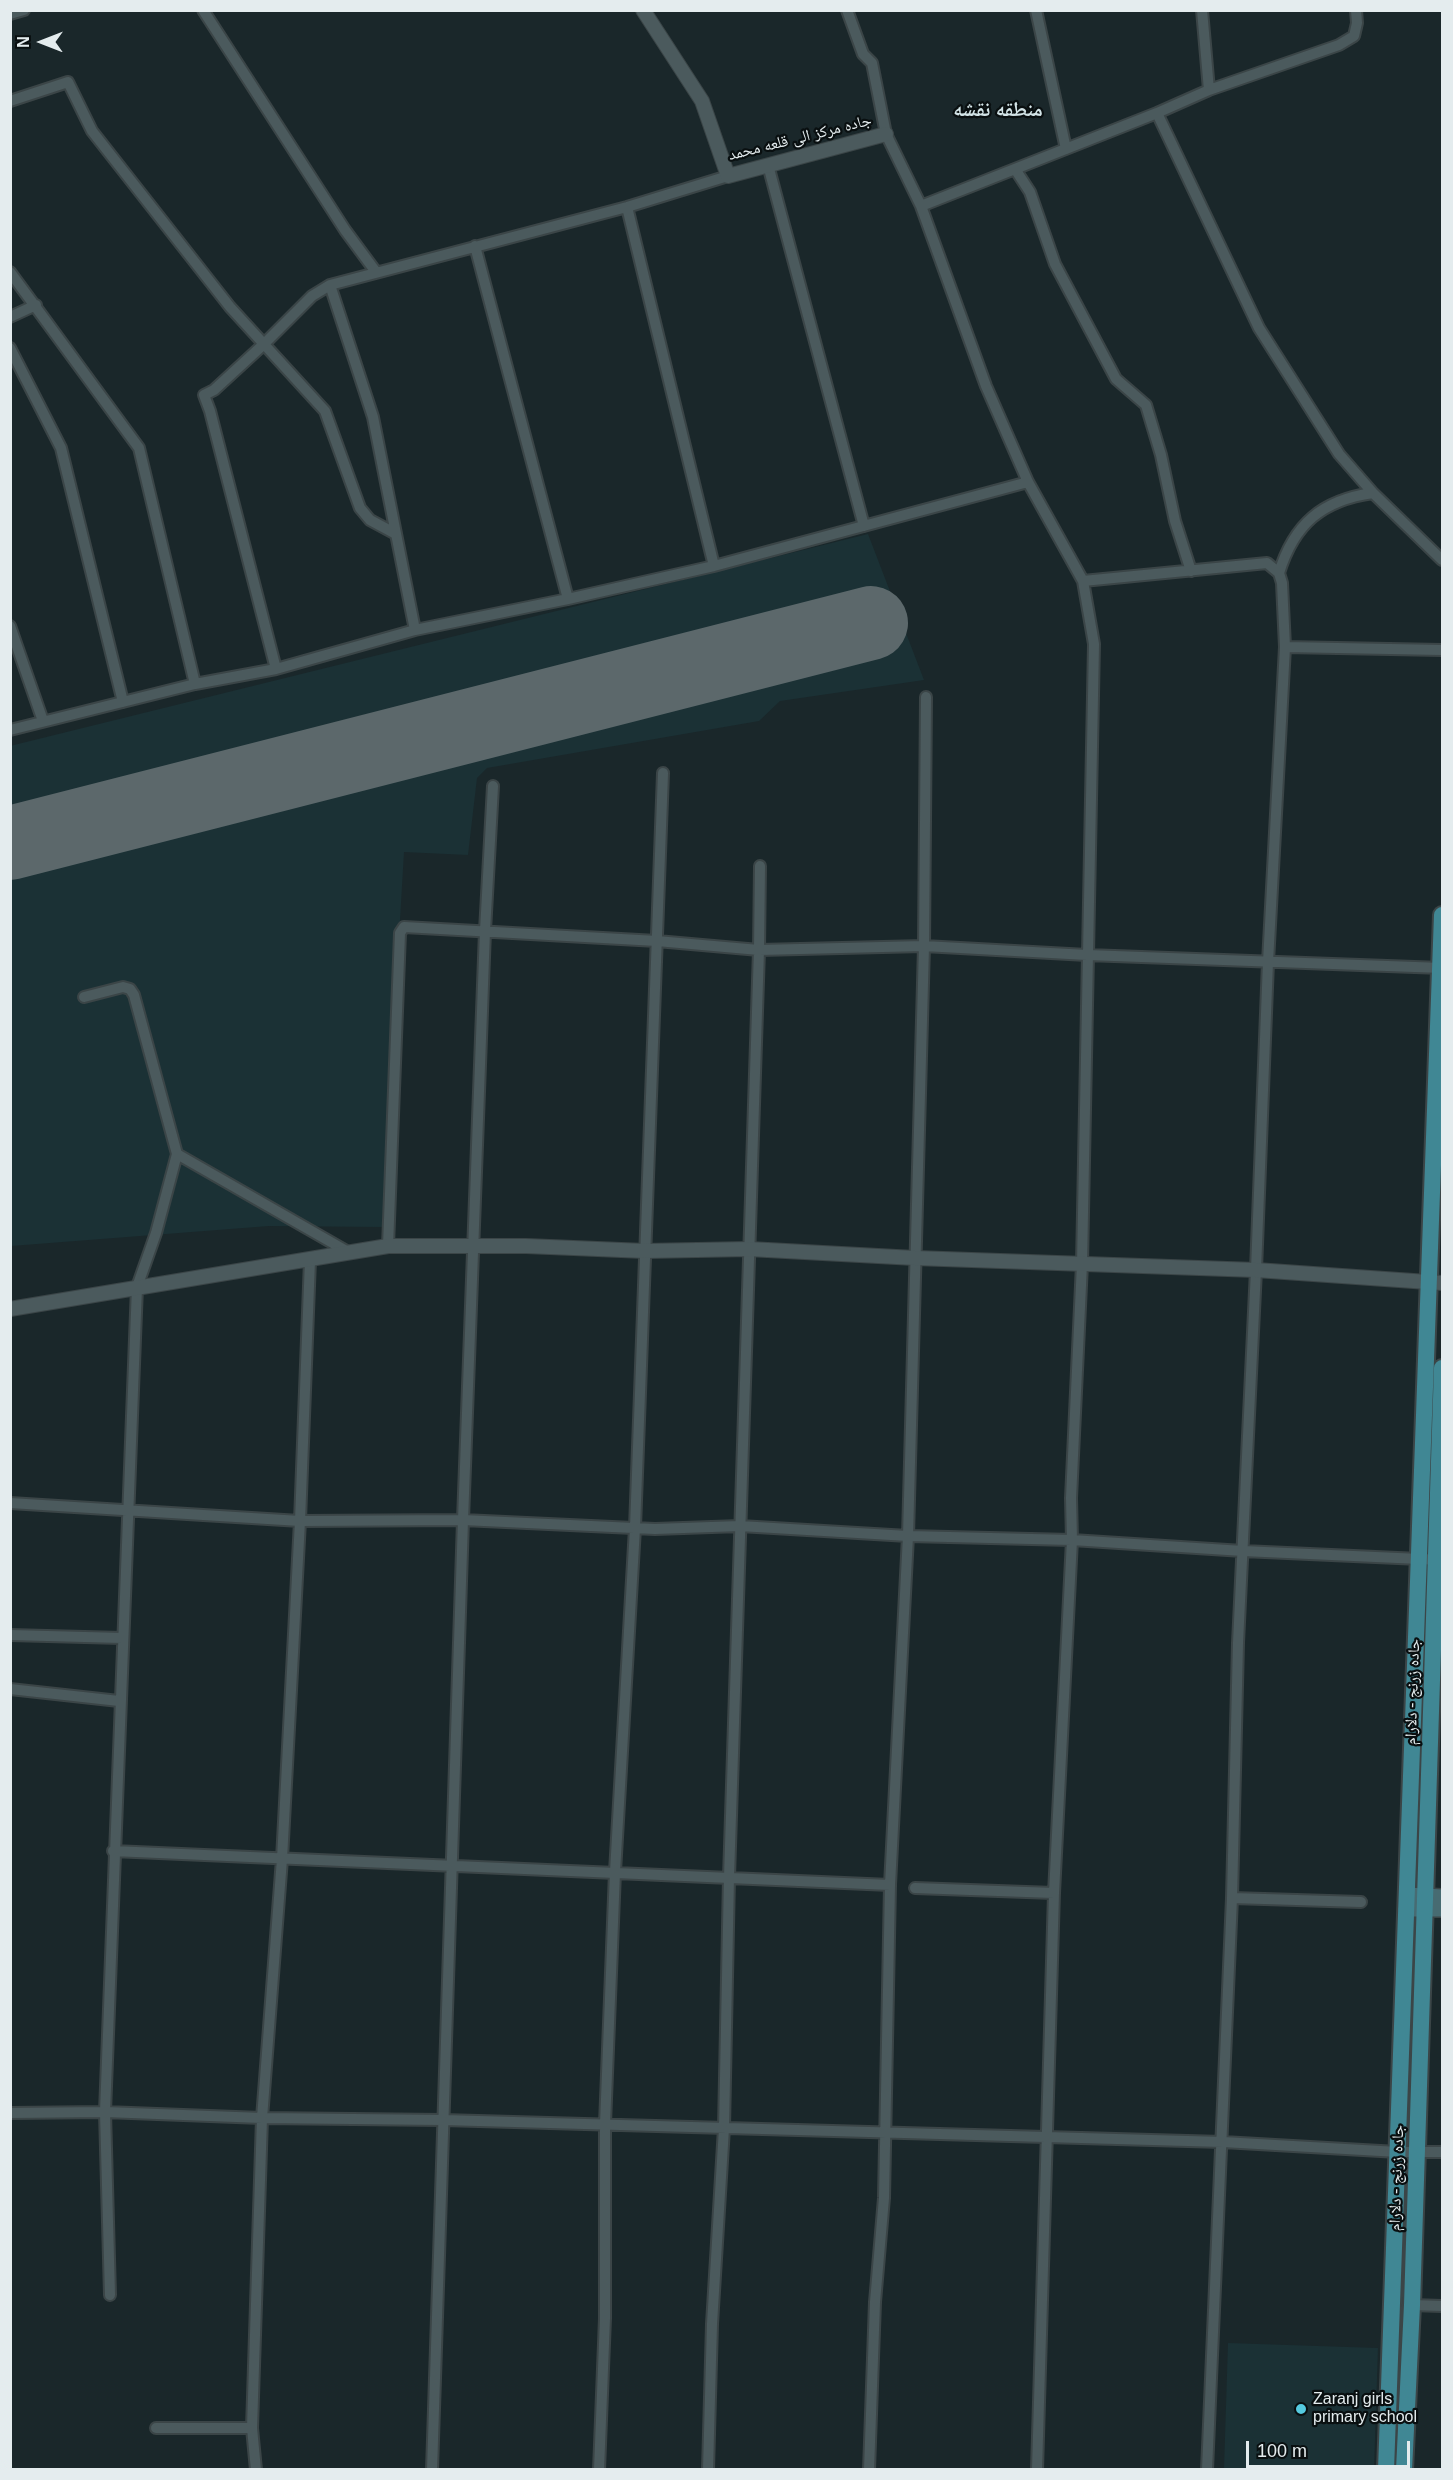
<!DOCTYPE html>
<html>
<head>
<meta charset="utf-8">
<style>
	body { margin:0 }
	#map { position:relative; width:1453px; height:2480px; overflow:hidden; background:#1a272a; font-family:Arial,sans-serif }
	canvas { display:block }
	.frame { position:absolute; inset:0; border:12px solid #e4ecee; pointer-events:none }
	.north { position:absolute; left:12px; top:12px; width:60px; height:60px; -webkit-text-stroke:4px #090f10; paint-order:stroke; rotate:270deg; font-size:16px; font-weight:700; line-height:24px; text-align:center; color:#e4ecee }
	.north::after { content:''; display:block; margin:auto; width:21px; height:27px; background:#e4ecee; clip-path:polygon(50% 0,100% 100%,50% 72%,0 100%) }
	.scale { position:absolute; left:1246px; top:2441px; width:164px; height:27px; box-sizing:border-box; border:3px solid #e4ecee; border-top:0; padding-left:8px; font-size:18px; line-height:21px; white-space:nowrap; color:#e4ecee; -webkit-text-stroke:4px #090f10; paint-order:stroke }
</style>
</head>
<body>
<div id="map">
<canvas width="1453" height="2480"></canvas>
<div class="frame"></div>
<div class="north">N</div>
<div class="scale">100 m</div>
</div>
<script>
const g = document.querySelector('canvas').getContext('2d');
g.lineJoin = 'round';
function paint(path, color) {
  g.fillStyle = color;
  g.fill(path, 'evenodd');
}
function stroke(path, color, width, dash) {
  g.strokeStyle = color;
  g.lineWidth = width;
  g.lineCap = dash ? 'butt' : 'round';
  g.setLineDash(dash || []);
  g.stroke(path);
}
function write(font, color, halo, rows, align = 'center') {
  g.font = font + ' Arial,"Noto Naskh Arabic",sans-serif';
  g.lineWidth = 4.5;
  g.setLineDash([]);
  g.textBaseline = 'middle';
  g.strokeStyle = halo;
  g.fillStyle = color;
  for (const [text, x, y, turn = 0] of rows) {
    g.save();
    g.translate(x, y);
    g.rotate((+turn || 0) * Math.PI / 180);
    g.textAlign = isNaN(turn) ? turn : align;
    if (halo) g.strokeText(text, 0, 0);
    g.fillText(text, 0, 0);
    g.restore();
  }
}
paint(new Path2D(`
	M868,534L924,680L780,701L759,721L487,768L477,778L468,855L404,852L382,1227L269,1226L11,1246L10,746Z
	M1228,2343L1378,2348L1374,2469H1224Z`), '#1b3135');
stroke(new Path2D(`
	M10,843L871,623`), '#5c686b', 74);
const minor = new Path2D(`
	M203,10L345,230L376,272
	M847,10L863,54L872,63L886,134L921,206L986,386L1028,482L1083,581L1094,644L1082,1264L1071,1498L1072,1540L1054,1893L1037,2470
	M1036,10L1066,149
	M1202,10L1209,90
	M10,14L24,10
	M10,101L68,82L92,131L230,307L325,411L360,508L370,520L396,534
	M1157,113L1259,328L1339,454L1373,493L1442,560
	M768,165L864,526
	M1015,169L1030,192L1055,264L1116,379L1146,405L1161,455L1175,521L1191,571
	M921,206L1157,113L1209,90L1339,45L1354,36L1357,23L1356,10
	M627,207L714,566
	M475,246L568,599
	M10,272L139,448L195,684
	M330,285L373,417L415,630
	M10,317L36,305
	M10,348L61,448L123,702
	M1279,573C1294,524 1322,500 1373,493
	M1083,581L1267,563L1279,573L1282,583L1285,647L1268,962L1256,1270L1238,1643L1232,1898L1207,2470
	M10,626L43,721
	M1285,647L1442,650
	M276,669L210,411L204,395L214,390L264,344L312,296L330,285L627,207L728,176
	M10,730L195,684L276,669L415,630L568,599L714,566L1028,482
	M84,997L123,987L130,989L134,995L177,1154L350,1253
	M388,1246L400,933L404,927L657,941L759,950L924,946L1087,955L1442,968
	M10,1503L300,1521L463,1520L655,1529L740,1526L908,1536L1072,1540L1243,1551L1442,1560
	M10,1635L122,1638
	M10,1689L119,1701
	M113,1851L890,1885
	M915,1888L1054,1893
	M1232,1898L1361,1902
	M10,2113L105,2112L262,2118L443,2120L1223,2142L1398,2152H1442
	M110,2295L105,2112L137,1287L156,1233L177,1154
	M1412,2305L1442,2306
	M156,2428H252
	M256,2470L252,2428L262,2118L282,1859L300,1521L310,1260
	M432,2470L463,1520L485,931L493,786
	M599,2470L605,2318V2124L615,1872L635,1528L663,773
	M708,2470L712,2324L724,2128L729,1877L759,950L760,866
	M869,2470L875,2302L884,2198L890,1885L908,1536L924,946L926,697`);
const tertiary = new Path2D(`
	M643,10L702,101L728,176L886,134
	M10,1309L388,1246H526L645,1251L749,1249L915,1258L1256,1270L1442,1283`);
const secondary = new Path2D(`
	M1407,1895L1442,1897
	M1406,1909H1442`);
const trunk = new Path2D(`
	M1386,2470L1442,915
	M1404,2470L1412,2305L1442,1368`);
stroke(minor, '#3b4547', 14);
stroke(tertiary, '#3b4547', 16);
stroke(secondary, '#3b4547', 18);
stroke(trunk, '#3b4547', 20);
stroke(minor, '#4b5a5d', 10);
stroke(tertiary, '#4b5a5d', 14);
stroke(secondary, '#476b72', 15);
stroke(trunk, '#408794', 16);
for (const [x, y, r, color] of [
	[1301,2409,6,"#55cadf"]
]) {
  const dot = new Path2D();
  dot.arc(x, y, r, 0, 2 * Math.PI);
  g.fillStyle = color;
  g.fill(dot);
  stroke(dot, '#090f10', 2);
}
write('16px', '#e4ecee', '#090f10', [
	["جاده مرکز الی قلعه محمد",800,138,-14],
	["جاده زرنج - دلارام",1413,1692,-88],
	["جاده زرنج - دلارام",1397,2178,-88]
]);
write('16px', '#e4ecee', '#090f10', [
	["Zaranj girls",1313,2400],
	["primary school",1313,2418]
], 'left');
write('bold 20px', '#d3e4e7', '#090f10', [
	["منطقه نقشه",998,110]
]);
</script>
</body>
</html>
